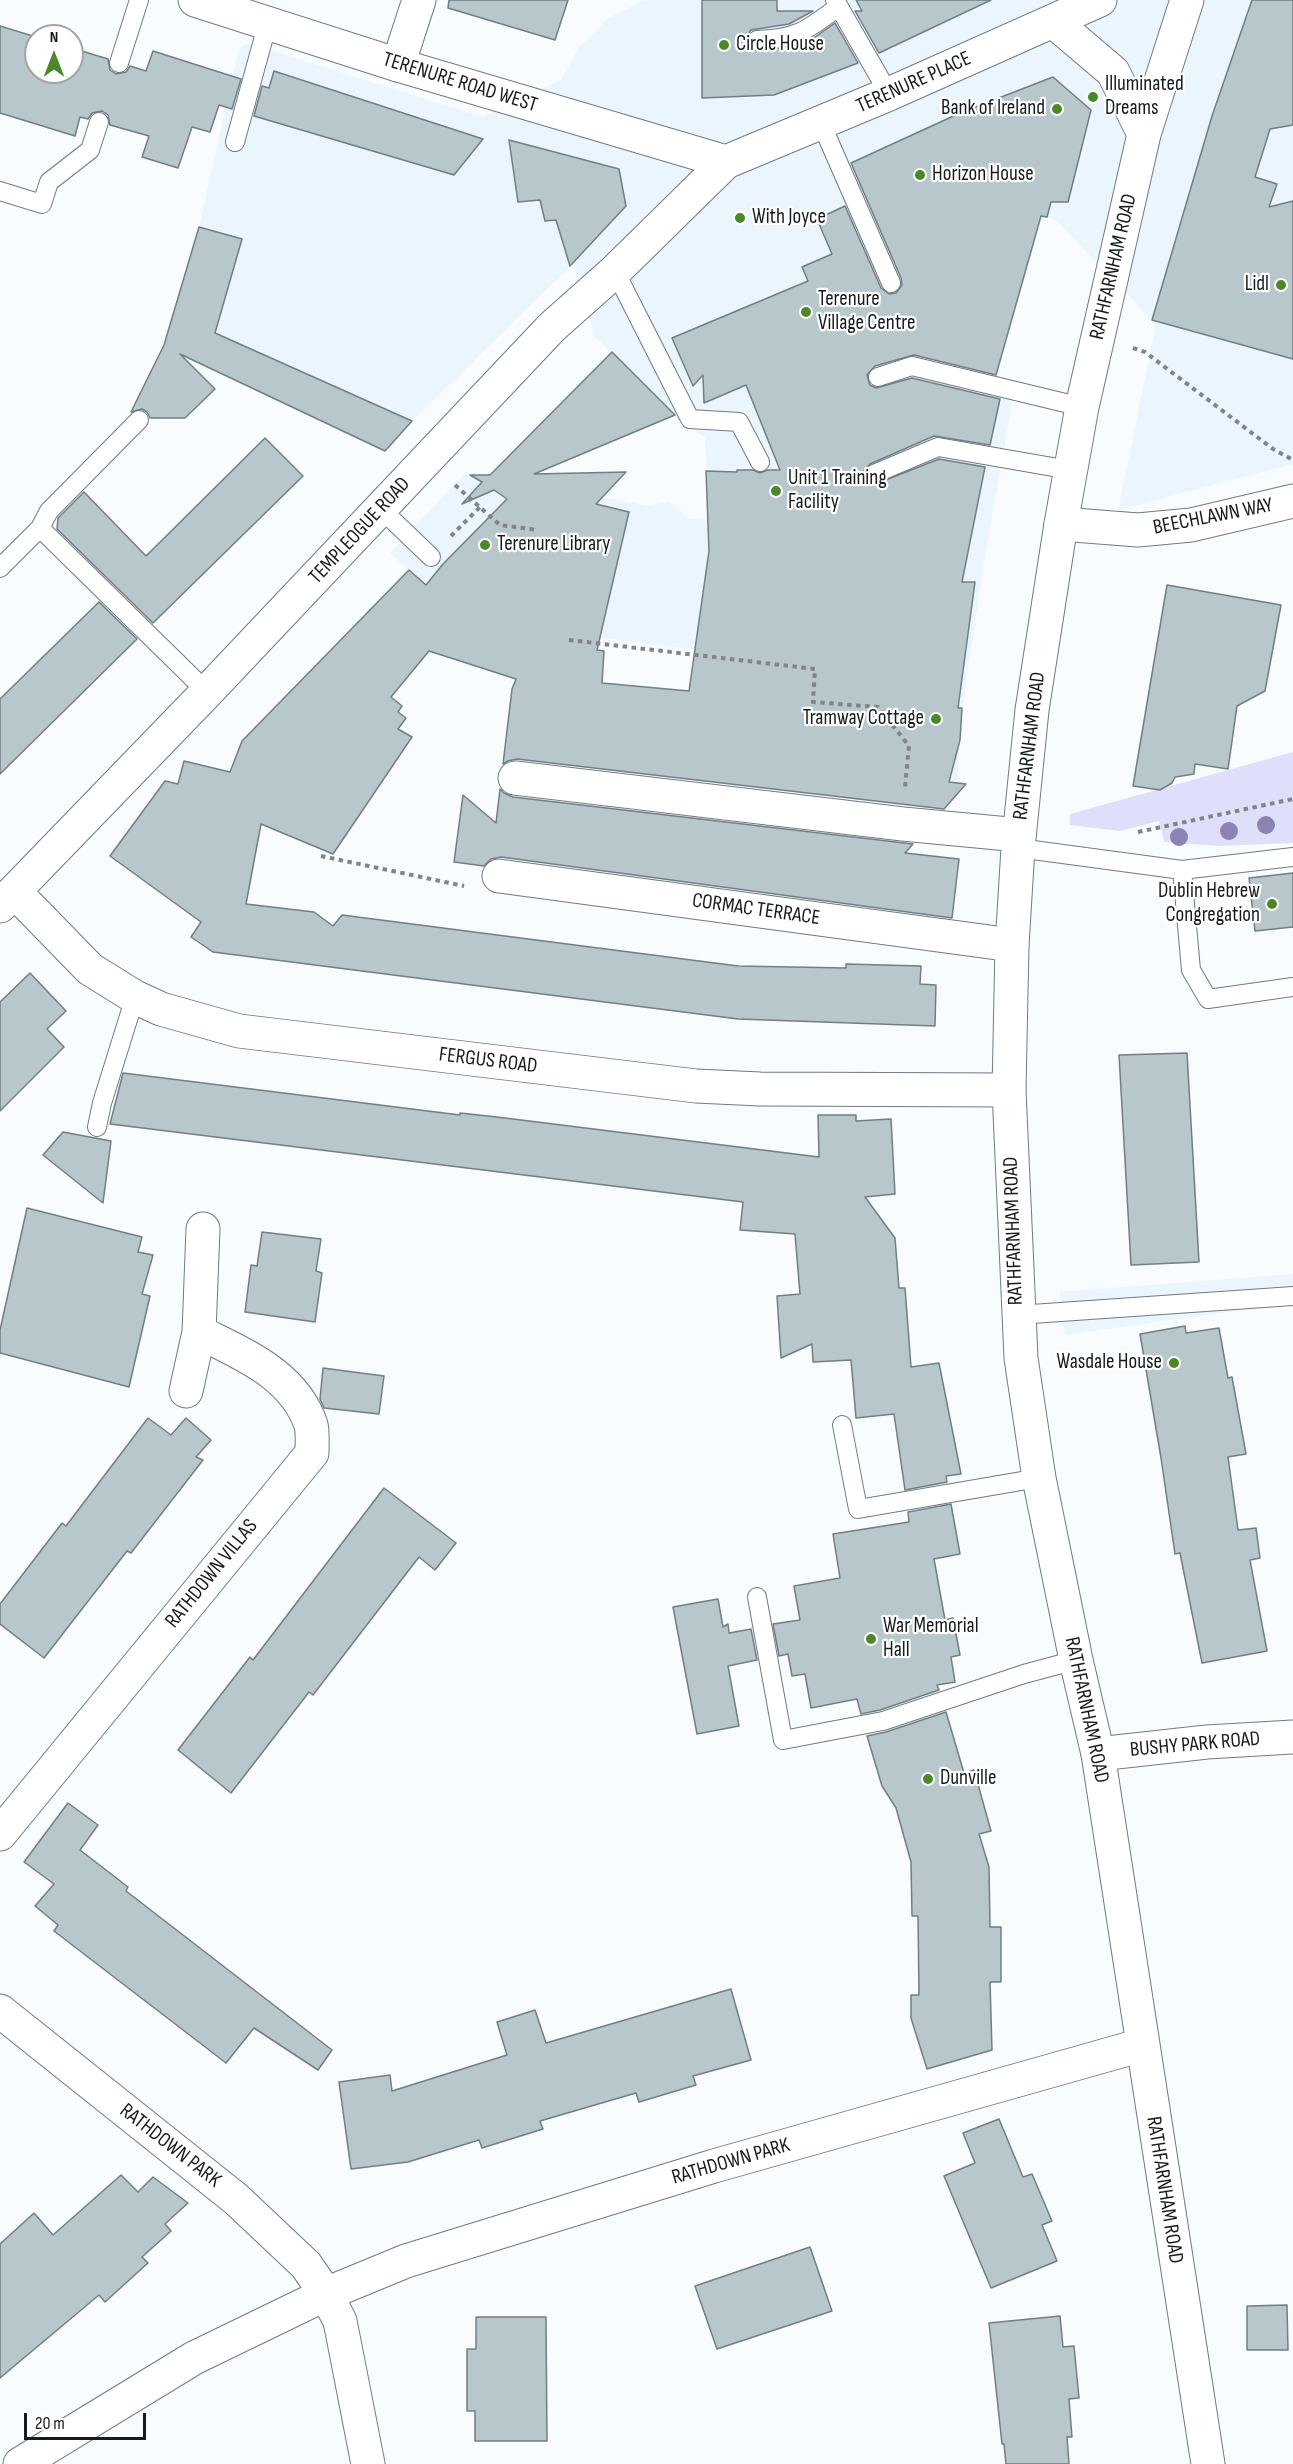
<!DOCTYPE html>
<html>
<head>
<meta charset="utf-8">
<style>
	body { margin:0 }
	#map { position:relative; width:1293px; height:2464px; overflow:hidden; background:#f9fcfe; font-family:"Sofia Sans Condensed",sans-serif }
	canvas { display:block }
	.north { position:absolute; left:24px; top:24px; width:60px; height:60px; box-sizing:border-box; background:#fff; border:2px solid #a1a3a5; border-radius:50%; rotate:0deg; font-size:16px; font-weight:700; line-height:24px; text-align:center; color:#151a1d }
	.north::after { content:''; display:block; margin:auto; width:21px; height:27px; background:#4b8828; clip-path:polygon(50% 0,100% 100%,50% 72%,0 100%) }
	.scale { position:absolute; left:24px; top:2413px; width:122px; height:27px; box-sizing:border-box; border:3px solid #151a1d; border-top:0; padding-left:8px; font-size:18px; line-height:21px; white-space:nowrap; color:#151a1d; -webkit-text-stroke:4px #fff; paint-order:stroke }
</style>
</head>
<body>
<div id="map">
<canvas width="1293" height="2464"></canvas>
<div class="north">N</div>
<div class="scale">20 m</div>
</div>
<script>
const g = document.querySelector('canvas').getContext('2d');
g.lineJoin = 'round';
function paint(path, color) {
  g.fillStyle = color;
  g.fill(path, 'evenodd');
}
function stroke(path, color, width, dash) {
  g.strokeStyle = color;
  g.lineWidth = width;
  g.lineCap = dash ? 'butt' : 'round';
  g.setLineDash(dash || []);
  g.stroke(path);
}
function write(font, color, halo, rows, align = 'center') {
  g.font = font + ' "Sofia Sans Condensed",sans-serif';
  g.lineWidth = 4.5;
  g.setLineDash([]);
  g.textBaseline = 'middle';
  g.strokeStyle = halo;
  g.fillStyle = color;
  for (const [text, x, y, turn = 0] of rows) {
    g.save();
    g.translate(x, y);
    g.rotate((+turn || 0) * Math.PI / 180);
    g.textAlign = isNaN(turn) ? turn : align;
    if (halo) g.strokeText(text, 0, 0);
    g.fillText(text, 0, 0);
    g.restore();
  }
}
paint(new Path2D(`
	M645,0H1293V464L1118,510L1155,329L1152,320L1056,220L977,198L908,262L889,312L896,359L871,370L876,386L906,374L1013,397L985,556L962,708L958,749V794L951,802L908,797L741,655L594,637L429,588L390,553L466,472L521,508L602,497L648,506L669,501L689,519L708,520L705,437L681,424L670,409L595,337L573,264L412,421L385,451L164,345L199,227L239,49L247,43L483,117L561,80L579,47L607,19Z
	M1293,1274V1305L1220,1313L1065,1335L1060,1292Z`), '#eaf5fe');
paint(new Path2D(`
	M1293,752V843L1218,846L1164,842L1159,821L1120,831L1070,825V814Z`), '#dfdffb');
const building = new Path2D(`
	M449,0H568L555,40L448,8Z
	M702,0H777V11H813L789,24L751,30L747,35V46L758,51L795,46L815,37L835,23L858,63L774,95L702,98Z
	M856,0H991L879,53L855,11H862Z
	M1252,0H1293V125L1270,129L1255,177L1277,184L1269,207L1293,201V359L1152,320L1212,116Z
	M0,26L36,37V72H72V48L108,59L110,70L116,74L126,72L130,66L146,71L153,51L241,79L232,109L219,105L210,132L192,127L178,168L142,157L149,136L110,125L108,115L102,111L92,113L88,119L80,117L75,136L0,113Z
	M274,71L483,139L454,175L254,116L262,86L269,88Z
	M1053,77L1091,110L1068,202H1051L1047,217L1041,216L996,375L914,355L875,366L867,375L870,385L876,388L912,378L1000,399L990,445L934,436L870,464L863,472L864,479L873,485L939,459L985,467L962,582H975L958,708H962L960,740L949,782L966,784L944,809L517,759L508,761L503,764L512,689L516,679L429,651L391,697L402,706L398,712L406,718L398,729L412,737L333,854L261,824L246,904L314,912L333,926L342,915L738,966L846,968V964L921,966L920,984L936,985L935,1026L738,1019L213,952L191,937L201,922L110,856L165,781L178,784L184,761L230,772L242,741L409,570L426,585L443,564L507,499L494,490L462,504L482,482L470,475H490L612,352L675,415L534,474L626,472L596,504L629,512L597,650L604,651L602,683L689,691L709,551L706,471L737,472V470H753L760,473L767,470H780L746,385L704,403L703,375L693,386L672,338L808,281L802,267L832,254L817,219L845,206L881,288L889,294L896,293L902,285L901,278L851,163L960,113Z
	M509,140L619,169L626,206L570,266L556,220L545,221L540,200L518,202Z
	M199,227L242,239L215,333L412,421L385,451L180,354L215,389L185,418H150L147,412L142,409L131,412L164,345Z
	M265,438L303,476L153,623L57,529L58,518L84,492L146,556Z
	M1167,585L1281,605L1265,691L1237,706L1228,769L1195,764L1194,774L1175,777L1172,783L1160,790L1133,786Z
	M99,602L137,639L0,774V699Z
	M500,789L504,793L513,797L913,844L905,853L959,859L952,918L501,857L491,859L484,866L454,862L463,795L496,823Z
	M1293,873V927L1255,931L1249,878Z
	M30,973L66,1011L47,1029L64,1047L0,1111V1002Z
	M1187,1053L1199,1262L1131,1265L1119,1055Z
	M123,1073L460,1115V1113L497,1117L819,1157L818,1115H856V1121L891,1119L895,1194L865,1197L895,1238L899,1288H905L911,1367L939,1363L961,1474L946,1476L947,1482L905,1490L894,1414L856,1418L851,1360L813,1362L812,1344L781,1358L777,1296L800,1294L795,1234L740,1230L743,1202L110,1124Z
	M63,1132L111,1141L103,1203L43,1155Z
	M27,1208L142,1237L138,1252L153,1255L142,1294L150,1296L129,1387L0,1353V1330Z
	M262,1232L321,1239L316,1271L322,1273L315,1322L245,1312L251,1265L257,1266Z
	M1185,1326L1186,1333L1219,1328L1228,1378L1232,1377L1246,1454L1228,1457L1238,1530L1256,1528L1260,1558L1250,1560L1267,1651L1202,1663L1180,1553L1175,1554L1161,1458L1140,1334Z
	M323,1368L384,1376L379,1414L324,1408L320,1399Z
	M148,1418L171,1435L186,1418L211,1440L196,1457L203,1460L131,1553L127,1551L44,1658L0,1624V1604L62,1523L66,1526Z
	M384,1488L456,1543L435,1570L419,1557L313,1695L309,1692L231,1793L178,1750L250,1657L253,1660Z
	M951,1504L960,1554L934,1559L945,1620L953,1618L960,1655L951,1657L955,1682L937,1685L939,1690L880,1710L861,1714L857,1699L811,1708L805,1674L792,1676L788,1654L779,1656L773,1624L800,1620L794,1586L840,1578L833,1534L909,1522L908,1512Z
	M718,1599L723,1627L728,1624L729,1633L751,1629L757,1660L728,1666L739,1726L697,1734L673,1607Z
	M946,1712L964,1773L974,1770L991,1831L979,1834L989,1867L990,1927H1001V1982H990L992,2050L927,2069L911,2018V1995H919L918,1916H912L911,1862L896,1808L882,1786L867,1736L886,1732Z
	M68,1803L98,1825L80,1850L128,1887L126,1891L332,2050L318,2070L254,2028L226,2063L54,1931L58,1925L35,1906L54,1884L24,1862Z
	M731,1989L751,2060L693,2076L696,2085L639,2102L636,2093L540,2121L543,2129L482,2148L479,2140L408,2162L351,2169L339,2082L390,2075L392,2091L507,2055L497,2022L535,2010L546,2043Z
	M999,2119L1023,2177L1032,2174L1052,2221L1042,2225L1057,2261L991,2288L944,2176L975,2163L963,2133Z
	M121,2175L138,2192L153,2177L188,2203L165,2224L171,2231L142,2257L148,2263L105,2302L99,2295L0,2378V2244L34,2213L53,2235Z
	M810,2247L832,2311L717,2349L695,2286Z
	M1287,2305L1288,2350H1247V2306Z
	M1060,2316L1063,2347L1074,2346L1079,2398L1069,2399L1072,2437H1067L1069,2464H1006L1004,2444H1002L989,2323Z
	M476,2317H546L547,2441H475V2411H467V2349H476Z`);
paint(building, '#b7c7cc');
stroke(building, '#707f84', 1.5);
const service = new Path2D(`
	M835,0L889,94
	M757,40C797,39 807,30 838,7
	M119,63L139,0
	M821,123L891,283
	M235,142L268,22
	M0,191L42,204L49,182L90,150L99,122
	M615,271L690,419L739,422L760,462
	M878,377L912,366L1082,407
	M874,474L938,447L1070,470
	M381,509L431,557
	M40,528L207,692
	M0,568L40,528L49,511L139,420
	M1018,848L1182,870L1293,857
	M1182,870L1191,970L1208,999L1293,987
	M97,1127L102,1103L135,997
	M1017,1315L1293,1296
	M842,1425L858,1509L1039,1478
	M757,1597L783,1740L883,1721L1024,1674L1076,1660`);
const minor = new Path2D(`
	M398,65L419,0
	M1061,524L1138,530L1191,525L1293,501
	M515,778L903,824L1019,835
	M499,876L1012,945
	M15,892L90,969L135,997L161,1009L239,1031L696,1086L760,1089L1009,1090
	M186,1391L199,1332L203,1229
	M0,1834L312,1453C312,1444 313,1433 311,1425C294,1374 242,1354 199,1332
	M0,2011L236,2199L306,2265L326,2294L340,2321L368,2464
	M20,2464L194,2358L326,2294L406,2261L714,2166L1142,2045`);
const tertiary = new Path2D(`
	M1098,1754L1207,1742L1293,1737`);
const secondary = new Path2D(`
	M195,0L398,65L726,162
	M1187,0L1144,134L1082,407L1061,524L1032,710L1018,848L1012,945L1009,1090L1021,1358L1039,1478L1076,1660L1098,1754L1208,2464
	M1053,21L1113,72L1144,134
	M0,906L207,692L552,327L615,271L726,162L889,94L1100,0`);
stroke(service, '#6f7a83', 20);
stroke(minor, '#6f7a83', 35);
stroke(tertiary, '#6f7a83', 35);
stroke(secondary, '#6f7a83', 35);
stroke(new Path2D(`
	M1133,348L1145,352L1273,449L1293,460
	M455,485L500,525L538,530
	M451,536L480,507
	M569,640L815,669L813,702L878,707L909,746L905,787
	M1138,832L1293,799
	M321,856L464,886`), '#818588', 4, [4.5, 4.5]);
stroke(service, '#fff', 18);
stroke(minor, '#fff', 33);
stroke(tertiary, '#fff', 33);
stroke(secondary, '#fff', 33);
g.fillStyle = '#8b83b2';
for (const [x, y] of [
	[1266,825],
	[1229,831],
	[1179,837]
]) {
  g.beginPath();
  g.arc(x, y, 9, 0, 2 * Math.PI);
  g.fill();
}
for (const [x, y, r, color] of [
	[724,45,6,"#4b8828"],
	[1093,97,6,"#4b8828"],
	[1057,109,6,"#4b8828"],
	[920,175,6,"#4b8828"],
	[740,218,6,"#4b8828"],
	[1281,285,6,"#4b8828"],
	[806,312,6,"#4b8828"],
	[776,491,6,"#4b8828"],
	[485,545,6,"#4b8828"],
	[936,719,6,"#4b8828"],
	[1272,904,6,"#4b8828"],
	[1174,1363,6,"#4b8828"],
	[871,1639,6,"#4b8828"],
	[928,1779,6,"#4b8828"]
]) {
  const dot = new Path2D();
  dot.arc(x, y, r, 0, 2 * Math.PI);
  g.fillStyle = color;
  g.fill(dot);
  stroke(dot, '#fff', 2);
}
write('21px', '#151a1d', '#fff', [
	["Circle House",736,45],
	["Illuminated",1105,85],
	["Dreams",1105,109],
	["Bank of Ireland",1045,109,"right"],
	["Horizon House",932,175],
	["With Joyce",752,218],
	["Lidl",1269,285,"right"],
	["Terenure",818,300],
	["Village Centre",818,324],
	["Unit 1 Training",788,479],
	["Facility",788,503],
	["Terenure Library",497,545],
	["Tramway Cottage",924,719,"right"],
	["Dublin Hebrew",1260,892,"right"],
	["Congregation",1260,916,"right"],
	["Wasdale House",1162,1363,"right"],
	["War Memorial",883,1627],
	["Hall",883,1651],
	["Dunville",940,1779]
], 'left');
write('21px', '#151a1d', '#fff', [
	["TERENURE ROAD WEST",460,83,17],
	["TERENURE PLACE",914,83,-24],
	["RATHFARNHAM ROAD",1114,267,-77],
	["BEECHLAWN WAY",1213,517,-11],
	["TEMPLEOGUE ROAD",360,531,-47],
	["RATHFARNHAM ROAD",1030,746,-83],
	["CORMAC TERRACE",756,910,8],
	["FERGUS ROAD",488,1061,7],
	["RATHFARNHAM ROAD",1014,1231,-92],
	["RATHDOWN VILLAS",212,1574,-51],
	["RATHFARNHAM ROAD",1086,1710,78],
	["BUSHY PARK ROAD",1195,1745,-5],
	["RATHDOWN PARK",170,2146,38],
	["RATHDOWN PARK",731,2162,-16],
	["RATHFARNHAM ROAD",1164,2190,81]
]);
</script>
</body>
</html>
